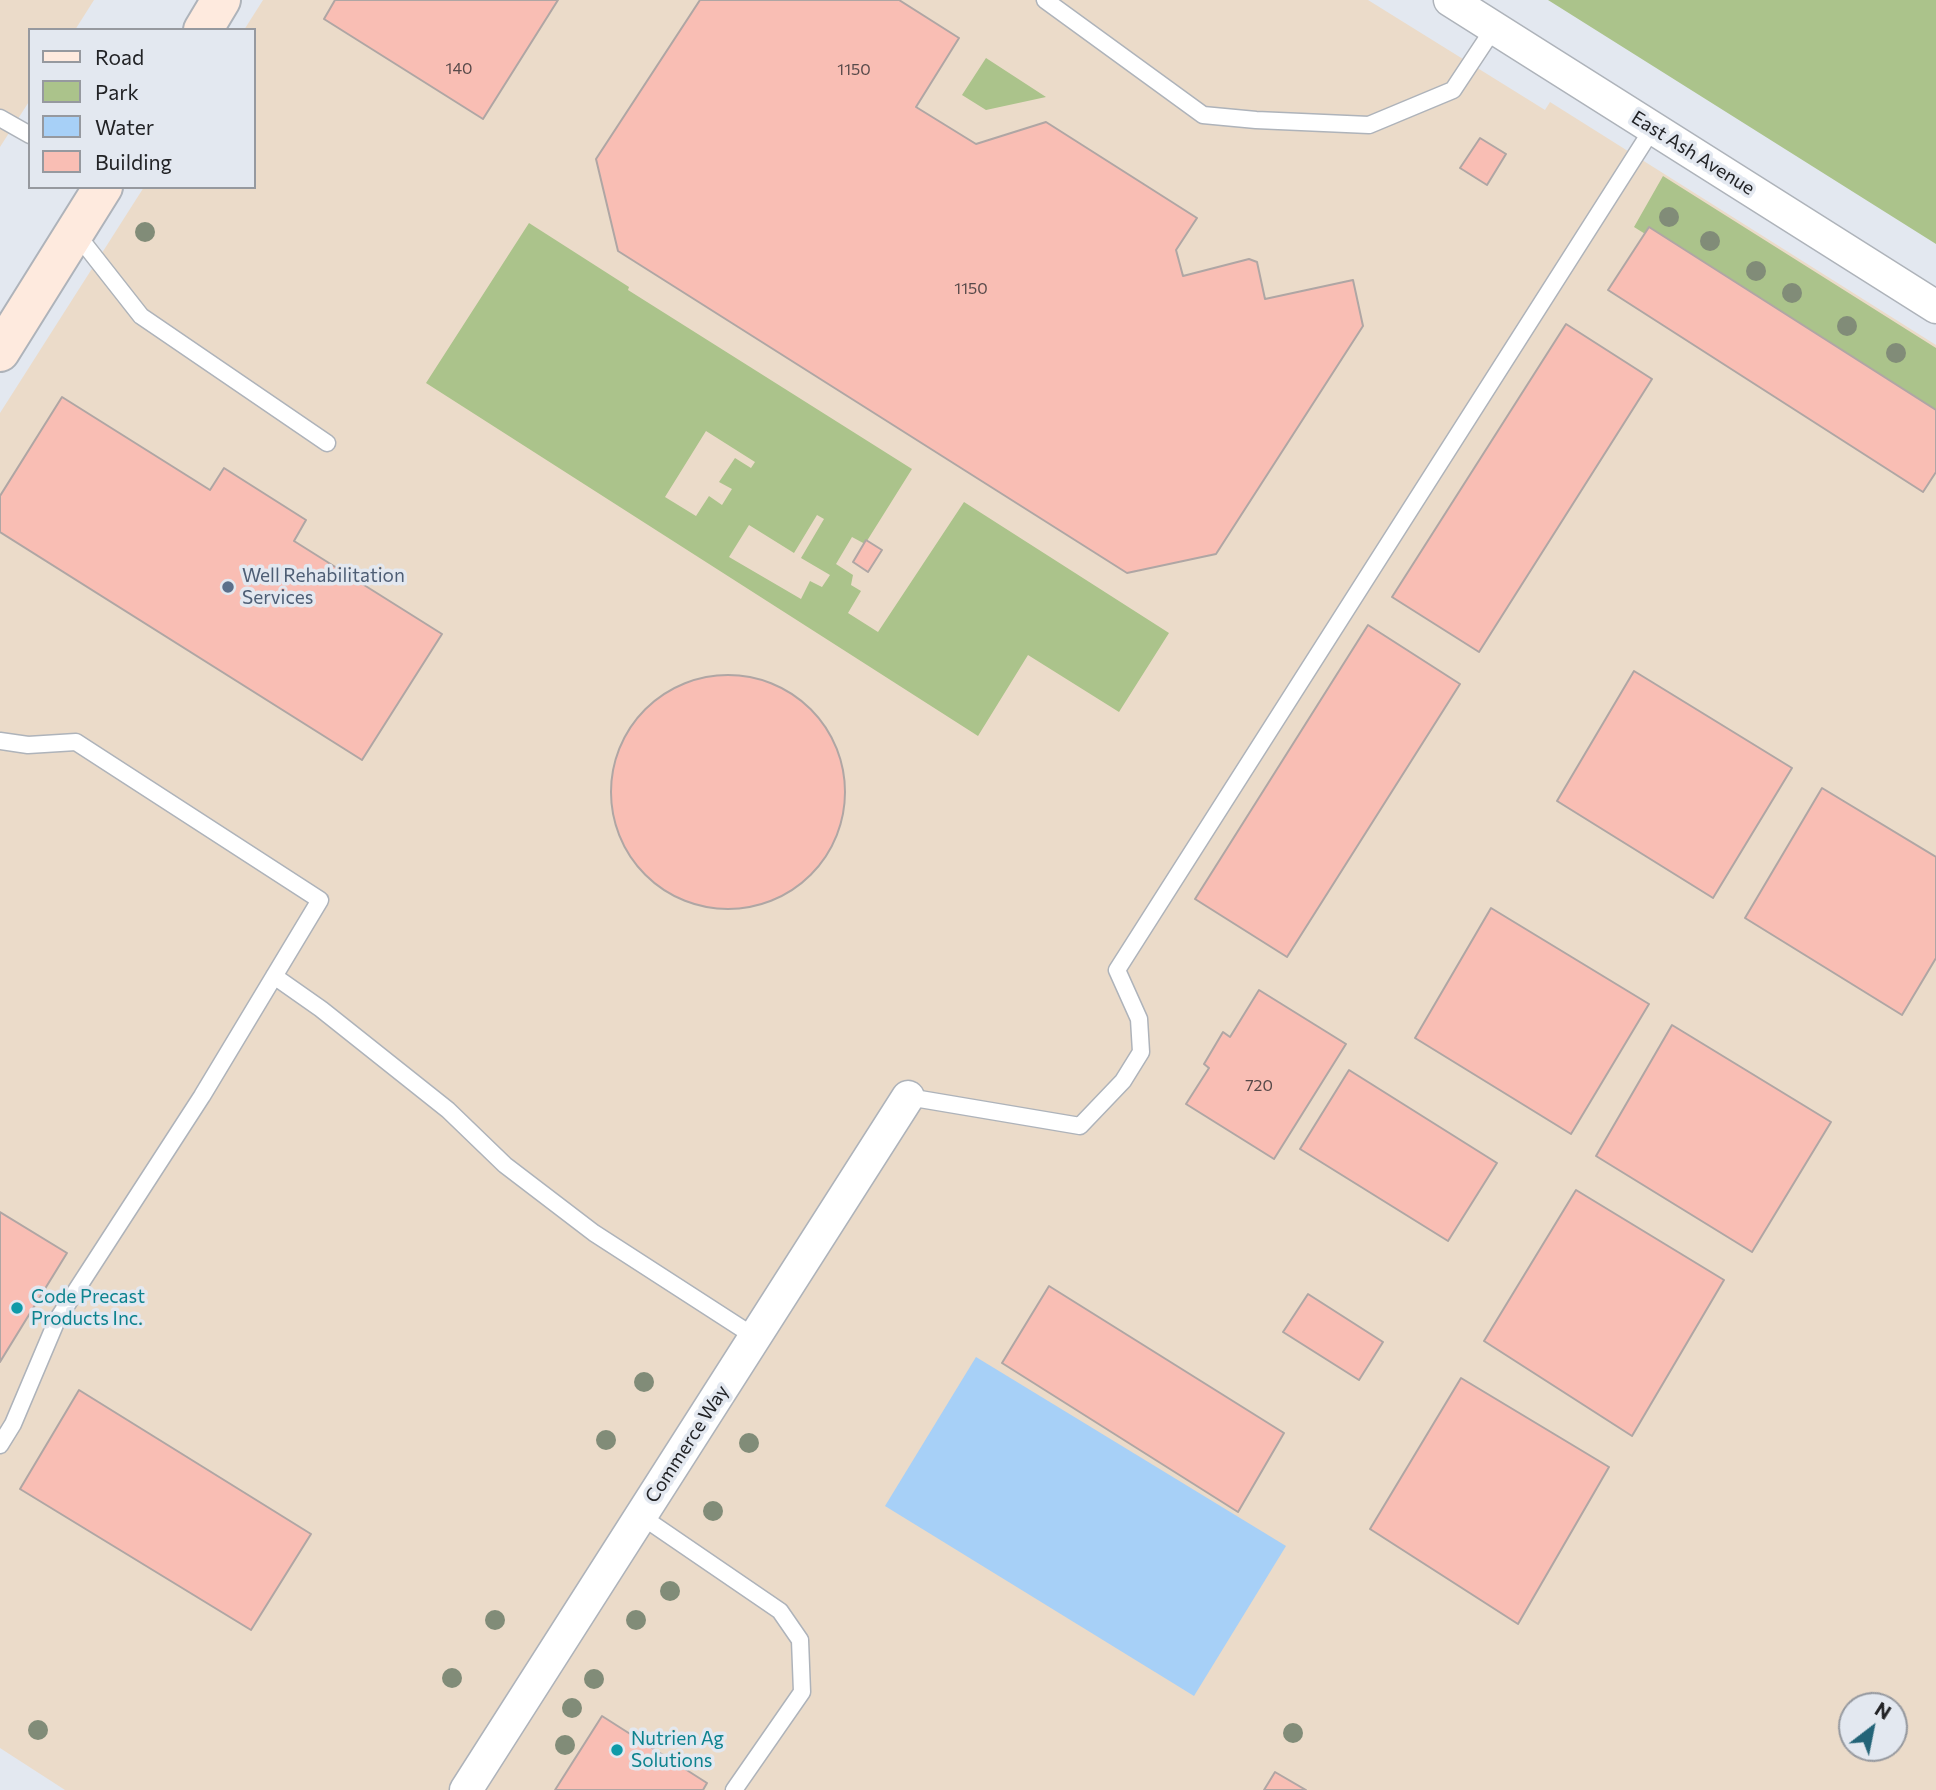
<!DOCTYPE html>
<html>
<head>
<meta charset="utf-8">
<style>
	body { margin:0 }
	#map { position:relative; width:1936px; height:1790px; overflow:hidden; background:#e3e8f0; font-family:Commissioner,sans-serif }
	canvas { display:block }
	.legend { position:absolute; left:28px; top:28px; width:228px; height:161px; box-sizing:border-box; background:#e3e8f0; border:2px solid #96999f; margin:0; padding:9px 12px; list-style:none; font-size:21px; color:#222326 }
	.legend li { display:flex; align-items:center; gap:14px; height:35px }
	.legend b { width:35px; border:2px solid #96999f }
	.north { position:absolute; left:1838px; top:1692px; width:70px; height:70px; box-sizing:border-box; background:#e3e8f0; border:2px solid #96999f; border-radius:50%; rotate:32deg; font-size:19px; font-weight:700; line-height:28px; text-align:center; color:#222326 }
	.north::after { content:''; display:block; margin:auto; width:24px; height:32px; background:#236478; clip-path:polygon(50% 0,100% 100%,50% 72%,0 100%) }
</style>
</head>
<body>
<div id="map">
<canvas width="1936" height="1790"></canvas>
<ul class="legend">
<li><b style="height:9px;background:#feeade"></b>Road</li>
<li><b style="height:19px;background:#abc38b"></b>Park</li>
<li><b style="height:19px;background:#a7d0f7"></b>Water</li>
<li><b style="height:19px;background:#f9beb4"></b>Building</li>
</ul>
<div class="north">N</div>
</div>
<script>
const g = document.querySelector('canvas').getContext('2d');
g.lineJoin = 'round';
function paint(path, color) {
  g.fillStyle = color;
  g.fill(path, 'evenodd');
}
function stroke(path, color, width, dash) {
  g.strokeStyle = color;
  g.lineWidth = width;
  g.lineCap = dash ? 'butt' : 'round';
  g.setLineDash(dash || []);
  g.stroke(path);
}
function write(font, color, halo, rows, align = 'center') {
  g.font = font + ' Commissioner,sans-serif';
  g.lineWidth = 7;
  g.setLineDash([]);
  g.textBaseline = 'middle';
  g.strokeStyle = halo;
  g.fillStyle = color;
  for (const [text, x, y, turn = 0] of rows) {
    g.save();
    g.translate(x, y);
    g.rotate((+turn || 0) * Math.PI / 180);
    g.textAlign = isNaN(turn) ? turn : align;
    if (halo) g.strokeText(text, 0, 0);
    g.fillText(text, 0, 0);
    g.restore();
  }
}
paint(new Path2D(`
	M0,0H94L75,30H30V100L0,147Z
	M263,0H1368L1545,110L1550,102L1936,345V1790H65L0,1748V413L144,187H254V30H244ZM1852,1706H1894V1748H1852Z`), '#ebdbc9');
paint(new Path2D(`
	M1548,0H1936V244Z
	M986,58L1046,97L986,110L962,95Z
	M1663,176L1936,348V415L1634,227Z
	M529,223L629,287L628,290L912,469L865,544L852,537L836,564L853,575L851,585L861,591L848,613L878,632L964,502L1169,633L1119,712L1028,655L978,736L426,383ZM706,431L755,462L751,468L735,458L719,482L732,489L722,505L709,496L696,516L665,497ZM817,515L824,519L801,558L830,575L822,587L810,581L801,599L729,557L749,525L794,553Z`), '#abc38b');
paint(new Path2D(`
	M976,1357L1286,1546L1194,1696L885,1506Z`), '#a7d0f7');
const building = new Path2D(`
	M335,0H558L483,119L324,19Z
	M700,0H899L959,38L916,107L976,144L1046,122L1197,218L1176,250L1183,276L1249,259L1257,262L1265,299L1353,280L1363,326L1216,554L1127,573L618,251L596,159Z
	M1480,138L1506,154L1487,185L1460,168Z
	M1649,227L1936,410V472L1923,492L1608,290Z
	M1566,324L1652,379L1479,652L1392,597Z
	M62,397L210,490L224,468L306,520L294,541L442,634L362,760L0,532V496Z
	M866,540L882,550L868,572L853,562Z
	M1368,625L1460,684L1287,957L1195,899Z
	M1634,671L1792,768L1713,898L1557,801Z
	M611 792a117 117 0 1 1 234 0a117 117 0 1 1-234 0Z
	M1822,788L1936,857V958L1902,1015L1745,918Z
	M1491,908L1649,1004L1571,1134L1415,1038Z
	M1259,990L1346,1044L1274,1159L1186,1104L1209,1068L1204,1064L1223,1032L1230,1037Z
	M1672,1025L1831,1122L1752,1252L1596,1156Z
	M1349,1070L1497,1163L1448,1241L1300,1149Z
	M1576,1190L1724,1280L1632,1436L1484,1341Z
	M0,1212L67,1253L0,1362Z
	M1049,1286L1284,1433L1238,1512L1002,1363Z
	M1308,1294L1383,1342L1359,1380L1283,1332Z
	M1461,1378L1609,1467L1518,1624L1370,1529Z
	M79,1390L311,1534L251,1630L20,1489Z
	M602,1716L707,1783L703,1790H555Z
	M1275,1772L1306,1790H1264Z`);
paint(building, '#f9beb4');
stroke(building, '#afa6a4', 2);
const lane = new Path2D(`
	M1045,0L1203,115L1256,120L1369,125L1453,90L1494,28
	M0,118L30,135
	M75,232L141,316L327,443
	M0,741L28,745L76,742L320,900L202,1096L57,1320L13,1424L0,1445
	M274,976L321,1009L448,1110L505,1165L594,1233L755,1337
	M908,1097L1080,1126L1123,1081L1141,1052L1139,1019L1117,970L1653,128
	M641,1516L780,1611L800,1640L802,1692L734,1790`);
const street = new Path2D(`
	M1450,0L1936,307
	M466,1790L908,1097`);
const secondary = new Path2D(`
	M203,30L221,0
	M0,352L103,187`);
stroke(lane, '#aeb3ba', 19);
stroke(street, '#aeb3ba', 35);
stroke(secondary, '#aeb3ba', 42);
stroke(lane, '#fff', 16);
stroke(street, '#fff', 32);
stroke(secondary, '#feeade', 38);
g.fillStyle = '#818c78';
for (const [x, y] of [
	[1669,217],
	[145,232],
	[1710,241],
	[1756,271],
	[1792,293],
	[1847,326],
	[1896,353],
	[644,1382],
	[606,1440],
	[749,1443],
	[713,1511],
	[670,1591],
	[495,1620],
	[636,1620],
	[452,1678],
	[594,1679],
	[572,1708],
	[38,1730],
	[1293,1733],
	[565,1745]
]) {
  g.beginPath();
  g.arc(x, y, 10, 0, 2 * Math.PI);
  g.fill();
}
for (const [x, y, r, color] of [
	[228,587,7,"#5c6f8a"],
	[17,1308,7,"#0f9aa8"],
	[617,1750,7,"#0f9aa8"]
]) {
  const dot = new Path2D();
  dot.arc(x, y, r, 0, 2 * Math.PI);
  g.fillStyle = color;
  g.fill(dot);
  stroke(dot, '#e3e8f0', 2.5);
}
write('16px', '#584a4a', null, [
	["140",459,69],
	["1150",854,70],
	["1150",971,289],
	["720",1259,1086]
]);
write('19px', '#222326', '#e3e8f0', [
	["East Ash Avenue",1693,153,32],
	["Commerce Way",687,1444,-57]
]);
write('19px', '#4e5e75', '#e3e8f0', [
	["Well Rehabilitation",242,576],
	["Services",242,598]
], 'left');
write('19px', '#0d838f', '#e3e8f0', [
	["Code Precast",31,1297],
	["Products Inc.",31,1319],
	["Nutrien Ag",631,1739],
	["Solutions",631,1761]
], 'left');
</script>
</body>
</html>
